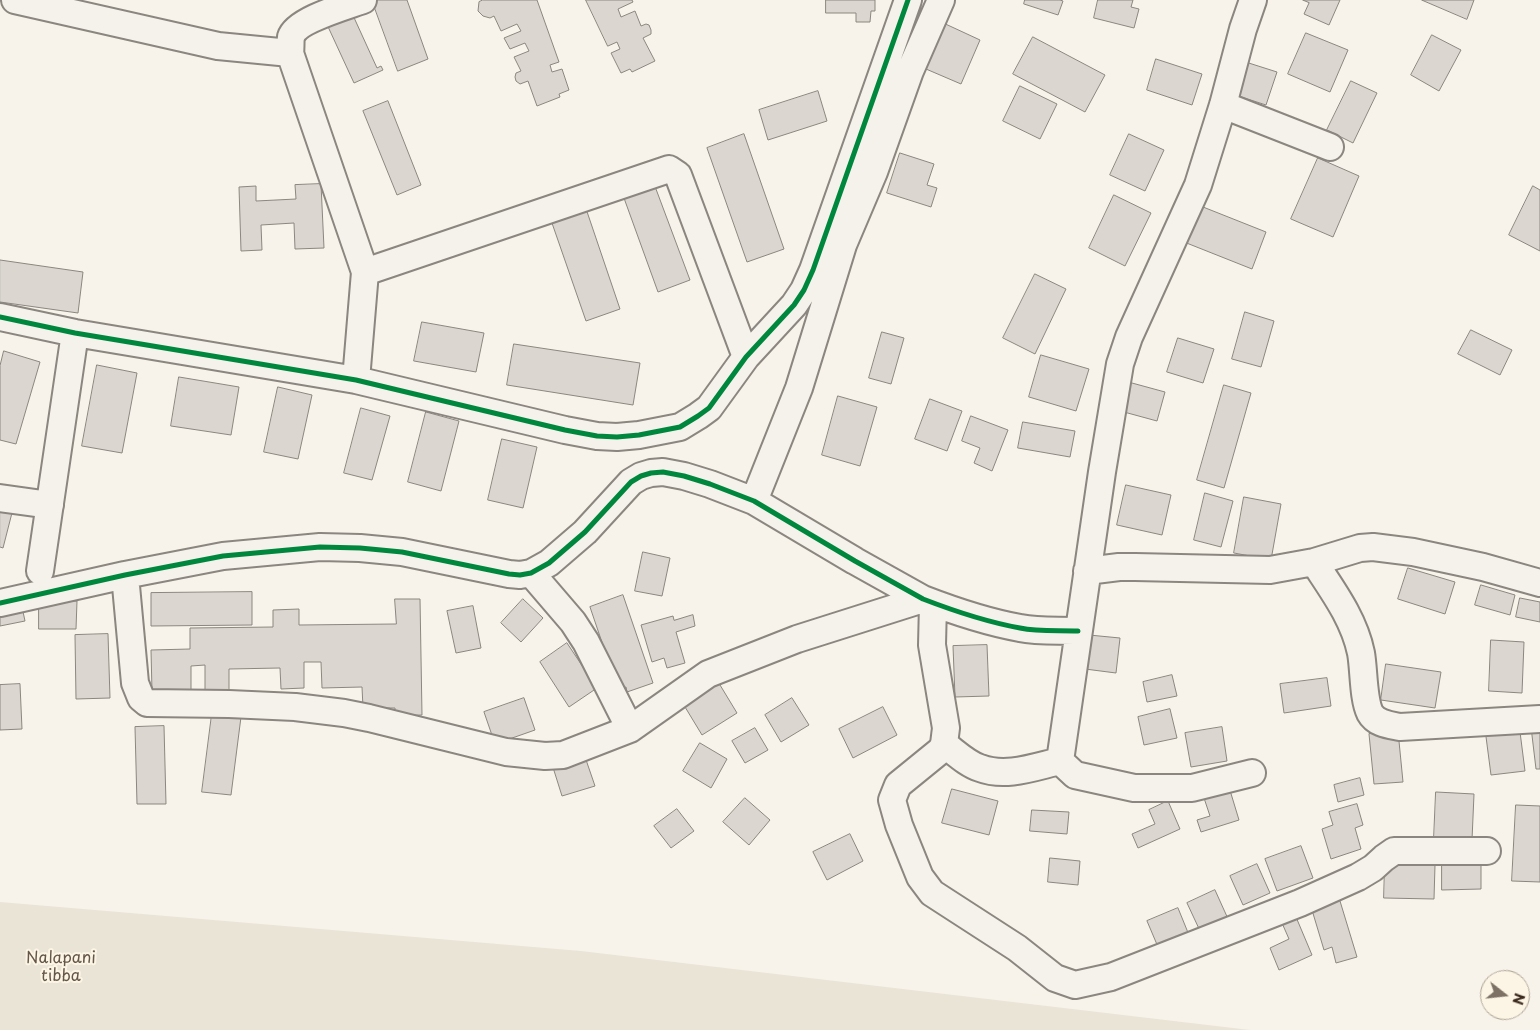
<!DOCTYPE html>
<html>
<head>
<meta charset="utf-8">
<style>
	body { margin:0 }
	#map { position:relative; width:1540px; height:1030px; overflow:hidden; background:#f7f3ea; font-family:"Playpen Sans",sans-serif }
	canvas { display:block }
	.north { position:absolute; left:1480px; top:970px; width:50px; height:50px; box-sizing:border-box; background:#fcf5e5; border:1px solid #afa495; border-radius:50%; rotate:106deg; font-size:14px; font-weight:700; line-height:20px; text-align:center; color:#3b2a1e }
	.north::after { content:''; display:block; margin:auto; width:18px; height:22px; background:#7d7065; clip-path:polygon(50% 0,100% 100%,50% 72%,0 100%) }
</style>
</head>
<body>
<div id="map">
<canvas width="1540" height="1030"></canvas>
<div class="north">N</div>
</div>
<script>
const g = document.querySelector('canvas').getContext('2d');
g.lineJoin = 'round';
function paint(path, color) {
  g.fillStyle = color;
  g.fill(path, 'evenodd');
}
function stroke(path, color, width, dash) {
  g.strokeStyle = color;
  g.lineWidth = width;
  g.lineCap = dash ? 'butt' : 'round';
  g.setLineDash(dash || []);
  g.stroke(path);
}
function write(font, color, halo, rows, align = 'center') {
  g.font = font + ' "Playpen Sans",sans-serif';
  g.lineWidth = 4;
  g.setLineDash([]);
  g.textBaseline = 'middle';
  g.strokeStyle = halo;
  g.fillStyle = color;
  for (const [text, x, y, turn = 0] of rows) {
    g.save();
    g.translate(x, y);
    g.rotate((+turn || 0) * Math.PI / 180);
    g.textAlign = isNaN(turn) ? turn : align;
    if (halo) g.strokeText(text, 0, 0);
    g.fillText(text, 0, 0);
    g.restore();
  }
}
paint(new Path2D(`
	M0,902L581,951L1250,1030H0Z`), '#eae4d7');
const building = new Path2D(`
	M346,0L377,68L381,66L383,70L354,83L318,5Z
	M372,0H407L428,59L398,71Z
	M483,0H537L559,62L550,65L552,72L562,69L569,90L559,94L560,97L537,106L528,81L520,84L516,81L515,77L516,73L521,71L514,57L529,51L525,43L510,49L504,38L521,31L517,24L501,31L494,16L490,18L483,16L478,11L479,2Z
	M586,0H632L633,2L618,9L621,17L635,11L641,26L646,24L649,25L651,30V34L643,38L655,61L632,72L630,69L621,73L611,53L620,49L617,42L608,46Z
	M826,0H875V11H871L870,22H856V13H826Z
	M1025,0H1060L1063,1L1058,15L1024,4Z
	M1098,0H1133L1131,7L1139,9L1134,28L1094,18Z
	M1303,0H1340L1329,25L1304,14L1309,3Z
	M1422,0H1474L1467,19Z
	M939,21L980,40L961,84L919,66Z
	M1306,33L1348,50L1330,92L1288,74Z
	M1432,35L1461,50L1439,91L1411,75Z
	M1033,37L1105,75L1085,112L1013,74Z
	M1233,58L1277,72L1266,105L1223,91Z
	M1156,59L1202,74L1192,105L1147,90Z
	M1351,81L1377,93L1353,143L1327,130Z
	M1020,86L1057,104L1040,139L1003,121Z
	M818,91L827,121L768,140L759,110Z
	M388,101L421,185L397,195L363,111Z
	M744,134L784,249L747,262L707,148Z
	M1129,134L1164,150L1145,191L1110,175Z
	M900,153L934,164L927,185L937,188L931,207L887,193Z
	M1318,158L1359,176L1333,237L1291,219Z
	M647,165L690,280L658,292L616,176Z
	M321,184L324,248L295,249L294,223L261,225L262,250L241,251L239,187L256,186V201L296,199L295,185Z
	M1533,186L1540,190V251L1509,235Z
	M579,188L620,309L586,321L544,200Z
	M1114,195L1151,213L1125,266L1089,248Z
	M1198,205L1266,232L1252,269L1184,242Z
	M0,260L83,272L78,313L0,302Z
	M1035,274L1066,289L1035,354L1003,338Z
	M1245,312L1274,321L1261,367L1232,359Z
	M422,322L484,333L476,372L414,361Z
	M1471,330L1512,350L1500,375L1458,354Z
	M882,332L904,338L891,384L869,378Z
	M1178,338L1214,349L1203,383L1167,372Z
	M514,344L640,363L633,405L507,385Z
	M4,351L40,362L16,444L0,440V366Z
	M1041,355L1089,369L1076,411L1029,397Z
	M97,365L137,373L122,453L82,446Z
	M179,377L239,387L231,435L171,426Z
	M1121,380L1165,392L1157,421L1113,409Z
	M1224,385L1251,393L1224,488L1197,480Z
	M278,387L312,395L298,459L264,452Z
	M838,396L877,407L860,466L822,455Z
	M930,399L962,411L947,451L915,439Z
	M361,408L390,416L372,480L344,473Z
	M426,412L459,421L441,491L408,482Z
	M971,416L1008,430L992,471L974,463L980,448L962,441Z
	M1023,422L1075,431L1070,457L1018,448Z
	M502,439L537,447L523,508L488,500Z
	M1126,485L1171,495L1162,535L1117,525Z
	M1205,493L1233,501L1221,547L1194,540Z
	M1244,497L1281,504L1271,560L1234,553Z
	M0,502L14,505L3,548L0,547Z
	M643,552L670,558L662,596L635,591Z
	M1408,568L1455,582L1445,614L1398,599Z
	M1481,585L1515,595L1510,615L1475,605Z
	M252,592V625L151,626V593Z
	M623,595L653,683L627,692L626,687L615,691L610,666L590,607Z
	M1520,598L1540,602V622L1516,617Z
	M395,599H420L422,715L395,716V708H363L362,687L322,688L321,662H304V688L281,689L280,668L229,669V690L205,691V665L191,666V691L152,692L151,650L190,649V628L273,627V610L299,609V625L396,624Z
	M523,599L543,618L521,642L501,623Z
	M39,601H77L76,629H39Z
	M473,606L481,648L456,653L447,611Z
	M22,607L25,621L0,626V612Z
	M693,615L695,626L676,632L685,663L667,668L664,658L652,662L641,625L673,616L674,620Z
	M108,634L110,698L76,699L75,635Z
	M1089,635L1120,638L1116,673L1085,669Z
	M1491,640L1524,642L1522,693L1489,691Z
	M567,643L597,688L569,707L540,662Z
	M987,645L989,696L955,697L953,646Z
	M1386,664L1441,672L1435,708L1381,700Z
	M1172,675L1177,696L1147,702L1143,682Z
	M1327,678L1331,706L1284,713L1280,684Z
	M717,680L737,713L702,735L682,702Z
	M20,684L22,729L0,730V685Z
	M524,698L535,730L495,744L484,712Z
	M792,698L809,725L781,742L765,715Z
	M883,707L897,735L853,758L839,729Z
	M1170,709L1177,738L1144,745L1138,717Z
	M212,714L241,717L231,795L202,792Z
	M1519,724L1525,771L1491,775L1485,729Z
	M1540,725V769H1536L1531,727Z
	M164,726L166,804H137L135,727Z
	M1222,727L1227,761L1191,767L1185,733Z
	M755,728L768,750L745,763L732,741Z
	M1398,731L1403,782L1374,784L1369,734Z
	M700,743L727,759L711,788L683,771Z
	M583,751L595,786L562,796L551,761Z
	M1360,778L1364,795L1338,802L1334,785Z
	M1229,787L1239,820L1201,832L1197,820L1210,816L1203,795Z
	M952,789L998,801L989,835L942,823Z
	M1436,792L1474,794L1472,840L1434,838Z
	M745,798L770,820L749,845L723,822Z
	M1168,801L1180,829L1138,848L1132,834L1155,824L1149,810Z
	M1357,804L1363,825L1355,828L1361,849L1331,859L1322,829L1333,825L1329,812Z
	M1516,805L1540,806V882L1512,881Z
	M677,809L694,831L671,848L654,826Z
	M1032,810L1069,812L1067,834L1030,831Z
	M850,834L863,861L827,880L813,852Z
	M1301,846L1313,878L1277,891L1265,859Z
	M1050,858L1080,861L1078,885L1048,882Z
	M1442,858H1481V889L1442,890Z
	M1257,864L1270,893L1243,905L1230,876Z
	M1385,864L1435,865L1434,899L1384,898Z
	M1215,890L1229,921L1201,933L1187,903Z
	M1340,901L1357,957L1336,963L1332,947L1324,950L1312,910Z
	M1178,908L1191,940L1161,954L1147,921Z
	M1296,917L1312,955L1279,970L1270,948L1289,939L1282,923Z`);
paint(building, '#dbd7d0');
stroke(building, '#8b867f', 1);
const minor = new Path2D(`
	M15,0L218,46L290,53
	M1223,105L1330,147
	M365,272L669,169L678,175L746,357
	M0,317L75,333L356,380L565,430L597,436L617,437L639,435L680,427L698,416L709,408L746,357L794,305L804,290L813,270L908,0
	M356,380L365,272L290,53C291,48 290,42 291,37C296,20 347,6 363,0
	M0,498L50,505
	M754,501L799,388L843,245L874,172L910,71L941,0
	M1314,562C1333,591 1354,619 1361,653C1364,669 1363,699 1370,713C1376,724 1390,725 1400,727L1540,719
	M40,571L75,333
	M1087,571L1119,567H1135L1270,570L1314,562L1360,548L1373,547L1413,552L1483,567L1540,583
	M531,573L573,622L586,642L630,729
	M125,575L135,683L141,698L147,703L229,704L295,707L344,713L369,718L506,752L545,756L563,755L630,729L708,674L797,639L923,599
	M0,603L125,575L223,556L320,547L360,548L402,552L509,574L520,575L531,573L549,563L585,532L631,482L641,476L651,473L663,472L684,476L710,484L754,501L855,561L923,599C954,611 987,622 1020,628C1039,632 1059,630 1078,631
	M933,604L932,645L946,728L944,744L941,750L898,785L892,800L899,825L920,877L932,893L1017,948L1055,978L1075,985L1111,977L1300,903L1358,877L1373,868L1384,858L1394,851H1487
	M944,744C955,752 967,764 980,768C1006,778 1034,767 1060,761
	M1252,773L1192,788H1134L1075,775L1060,761L1102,472L1120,364L1129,337L1198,185L1223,105L1243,29L1253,0`);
stroke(minor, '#8b867f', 30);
stroke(minor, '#f5f2ec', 26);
stroke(new Path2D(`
	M0,317L75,333L356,380L565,430L597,436L617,437L639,435L680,427L698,416L709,408L746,357L794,305L804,290L813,270L908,0
	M0,603L125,575L223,556L320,547L360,548L402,552L509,574L520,575L531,573L549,563L585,532L631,482L641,476L651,473L663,472L684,476L710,484L754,501L855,561L923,599C954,611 987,622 1020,628C1039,632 1059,630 1078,631`), '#00873e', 5);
write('16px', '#645648', '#fcf5e5', [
	["Nalapani",61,959],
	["tibba",61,977]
]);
</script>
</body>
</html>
